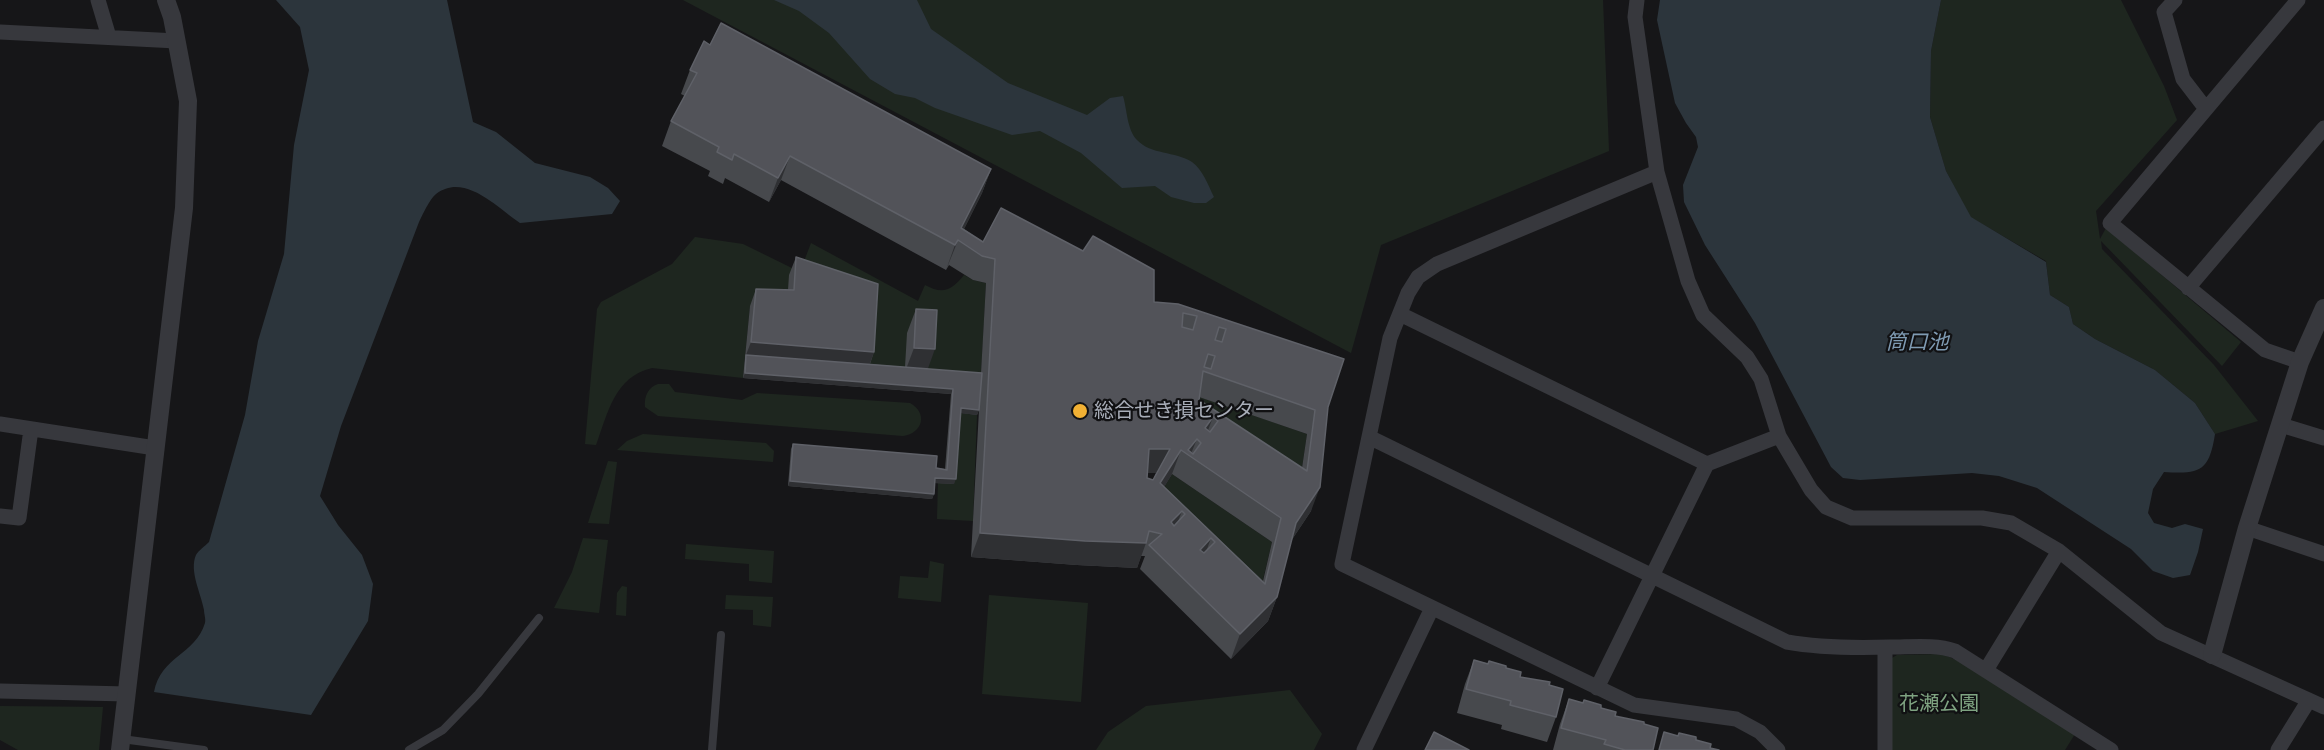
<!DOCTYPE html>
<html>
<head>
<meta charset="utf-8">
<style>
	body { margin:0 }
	canvas { display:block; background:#161618 }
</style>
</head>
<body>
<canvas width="2324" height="750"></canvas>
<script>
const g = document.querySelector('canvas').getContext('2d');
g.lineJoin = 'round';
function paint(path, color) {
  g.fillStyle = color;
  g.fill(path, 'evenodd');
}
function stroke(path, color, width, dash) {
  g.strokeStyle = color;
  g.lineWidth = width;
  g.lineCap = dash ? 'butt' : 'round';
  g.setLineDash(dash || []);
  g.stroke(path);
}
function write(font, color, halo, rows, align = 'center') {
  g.font = font + ' "Asap Condensed","Noto Sans JP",sans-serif';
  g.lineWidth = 4.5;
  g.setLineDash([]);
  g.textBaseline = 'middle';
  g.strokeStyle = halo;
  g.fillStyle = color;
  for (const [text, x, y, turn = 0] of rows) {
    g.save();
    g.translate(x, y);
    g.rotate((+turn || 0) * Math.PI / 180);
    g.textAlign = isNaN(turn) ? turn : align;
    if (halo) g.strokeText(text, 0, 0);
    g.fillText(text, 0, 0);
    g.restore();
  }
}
paint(new Path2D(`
	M683,0H1603L1609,151L1381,245L1351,353Z
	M1941,0H2121L2164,86L2177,120L2096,211L2100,239L2106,228L2241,342L2222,366L2101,241L2102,249L2214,365L2258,421L2215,434L2195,403L2155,370L2095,339L2073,324L2069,307L2050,295L2046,261L1970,217L1946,171L1930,117L1931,51Z
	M695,237L743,244L800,272L811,243L918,301L925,285C943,295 952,290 964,275L973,280L986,283L981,377L868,370L790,275L787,307H750L743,378L652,368C614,377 608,413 596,445L585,444L597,309L601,302L672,264Z
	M658,384H669L675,392L742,400L757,393L910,403C928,413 923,433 903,436L658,416L645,407C644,397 648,387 658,384Z
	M1194,395L1307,434L1298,495Z
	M960,413L977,415L973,521L937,519L938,483L953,484Z
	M643,434L766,443L774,451L773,462L617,450L627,441Z
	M608,461L617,462L609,524L588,523Z
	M1172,474L1272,542L1256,608L1152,507Z
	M583,538L608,540L599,613L554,608L572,572Z
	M686,544L774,551L772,583L749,581V564L685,559Z
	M930,561L944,564L941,602L898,598L900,576L928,578Z
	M622,586L627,587L626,616L616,615L617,593Z
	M726,595L773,597L771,627L753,625V610L725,609Z
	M989,595L1088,603L1081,702L982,694Z
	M1943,654L1960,662L2075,734L2065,750H1892V658L1897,655Z
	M1290,690L1322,734L1314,750H1096L1108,732L1146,706Z
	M0,706L103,707L99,750H18L0,740Z`), '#1e261f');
paint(new Path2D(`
	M276,0H447L473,122L496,132L535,163L590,177L608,188L620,201L612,214L520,223C497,207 464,172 436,194C429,200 423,214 419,222L341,426L320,496L338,525L362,555L373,584L368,621L311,715L154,692C161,656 195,655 205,623C206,619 204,614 204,610C201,593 189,571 196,555C198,551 205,546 209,542L245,415L258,341L284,254L294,145L309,70L300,27Z
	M774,0H917L931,29L1008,83L1087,115L1110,98L1123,96C1127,109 1127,130 1137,140C1151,155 1175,151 1192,162C1203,170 1208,185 1214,197L1206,203H1194L1171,197L1155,186L1122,188L1081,153L1040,131L1012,135L935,108L915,98L895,94L870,79L829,33L799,11Z
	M1660,0H1941L1931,51L1930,117L1946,171L1971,217L2046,262L2050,295L2069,307L2073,324L2095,339L2155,370L2195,403L2215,434C2209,472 2200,474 2164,472L2153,489L2148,513L2154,523L2172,528L2185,524L2203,529L2198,552L2190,575L2173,578L2153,571L2131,549L2037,488L1999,476L1972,473L1860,480L1843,478L1831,467L1755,323L1705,245L1684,202L1683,185L1698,147L1696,137L1686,123L1675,103L1657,20Z`), '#2c353c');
stroke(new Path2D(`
	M122,739L204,750
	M409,750L443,730L478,694L539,618
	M712,750L721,635`), '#37383d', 8);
stroke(new Path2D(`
	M98,0L109,37
	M1637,0L1635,17L1657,172L1688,281L1703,315L1747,357L1761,379L1779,436L1811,490L1826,507L1852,518H1982L2011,523L2059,551L2161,633L2324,707
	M2175,0L2164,12L2183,79L2206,109
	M2298,0L2110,223L2265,350L2300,362
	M0,32L177,41
	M1657,172L1437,264L1418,277L1408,293L1390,338L1342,564L1634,705L1736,719L1760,732L1778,750
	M2188,288L2324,128
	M1400,314L1707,464L1779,436
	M0,424L155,448
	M2281,425L2324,438
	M1369,437L1787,642C1820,648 1856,648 1890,647C1911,647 1935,644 1955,651L2111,750
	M0,516L19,518L31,429
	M2247,528L2324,554
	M1986,670L2059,551
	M1597,688L1707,464
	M0,691L127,694
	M1364,750L1432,608
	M1885,750V648
	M2278,750L2309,700`), '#37383d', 15);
stroke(new Path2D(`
	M2212,655L2247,528L2300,362L2324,308
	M120,750L184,208L188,101L172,17L166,0`), '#37383d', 18);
paint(new Path2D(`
	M710,45L991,169L982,193L964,229L983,242L1154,302L1344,359L1328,407L1311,511L1291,541L1277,597L1268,621L1231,659L1140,569L1145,556H1141L1137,568L1077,565L971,557L979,410L977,415L961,413L954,484L935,483L934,494L932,499L788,486L791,449L793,444L945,469L951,394L743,378L750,306L756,289L788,290L789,275L796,257L874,352L870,364L905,367L907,333L916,309L928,369L981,373L986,283L973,280L949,265L946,270L781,180L769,202L725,178L723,184L708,176L710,171L662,146L671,121L685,96L681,94L690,70ZM1199,397L1307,434L1302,468L1199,400ZM1147,473H1156L1153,480L1147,478ZM1172,474L1272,542L1263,581L1164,487Z
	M1474,660L1506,668L1520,677L1549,685L1556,717L1547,742L1501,729L1502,725L1457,713L1465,684Z
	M1569,699L1601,708L1615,716L1644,724L1653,750H1553L1560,724Z`), '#47494d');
paint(new Path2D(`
	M790,156L781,180L769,202L778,178Z
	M991,169L982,193L957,243L946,270L961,228Z
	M751,342L874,352L868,369L746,355Z
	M914,348L935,349L926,374L905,372Z
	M745,373L953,389L951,394L743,378Z
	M961,408L979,410L977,415L960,413Z
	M1213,417L1204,441L1205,428Z
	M1197,439L1190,456L1188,450Z
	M1149,449H1170L1161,473H1140Z
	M1181,450L1172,474L1152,507L1160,483Z
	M935,478L956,479L954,484L933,483Z
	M790,481L934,494L932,499L788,486Z
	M1320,487L1311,511L1287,547L1296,523Z
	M1182,511L1173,535L1171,522Z
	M980,533L1146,543L1137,568L1077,565L971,557Z
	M1211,538L1202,563L1200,550Z
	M1277,597L1268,621L1231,659L1240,634Z`), '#2f3033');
const building = new Path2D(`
	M721,23L991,169L961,228L983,242L1001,208L1083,251L1093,236L1154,270V302L1178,304L1344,359L1328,407L1320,487L1296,523L1277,597L1240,634L1149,545L1162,534L1149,531L1146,543L1085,541L980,533L995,259L982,256L958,240L955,245L790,156L778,178L734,154L732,160L717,152L719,147L671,121L697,73L690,70L704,41L710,45ZM1183,313L1197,316L1193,330L1182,327ZM1219,327L1226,329L1222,342L1215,340ZM1208,354L1215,356L1211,369L1204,367ZM1203,371L1315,410L1307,471L1199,400ZM1213,417L1218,421L1210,432L1205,428ZM1197,439L1201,443L1193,454L1188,450ZM1149,449H1170L1153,480L1147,478ZM1181,450L1281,518L1265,584L1160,483ZM1182,511L1185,514L1174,526L1171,522ZM1211,538L1215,542L1204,553L1200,550Z
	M796,257L878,284L874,352L751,342L756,289L794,290Z
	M916,309L937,310L935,349L914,348Z
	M746,355L982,373L979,410L961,408L956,479L935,478L934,494L790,481L793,444L937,456L936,468L947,470L953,389L745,373Z
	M1474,660L1488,664L1489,661L1506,666V668L1521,672L1520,677L1550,682L1549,685L1563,689L1556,717L1510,705L1511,701L1466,689Z
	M1569,699L1583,703L1584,700L1601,705V708L1616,712L1615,716L1644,722V724L1658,728L1653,750H1625L1604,744L1606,740L1561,728Z
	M1434,732L1469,750H1425Z
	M1664,732L1678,736L1679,733L1696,737V740L1711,744L1710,748L1719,750H1659Z`);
paint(building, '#525359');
stroke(building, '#5f6168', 1.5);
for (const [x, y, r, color] of [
	[1080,411,8,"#f2b134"]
]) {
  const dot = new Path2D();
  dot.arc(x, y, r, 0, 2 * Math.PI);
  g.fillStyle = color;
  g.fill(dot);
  stroke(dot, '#111113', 2);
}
write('20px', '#a8adb8', '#111113', [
	["総合せき損センター",1094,411]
], 'left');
write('20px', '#7fa381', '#111113', [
	["花瀬公園",1939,704]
]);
write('italic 21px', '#7f9bb3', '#111113', [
	["筒口池",1917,342]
]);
</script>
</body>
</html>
